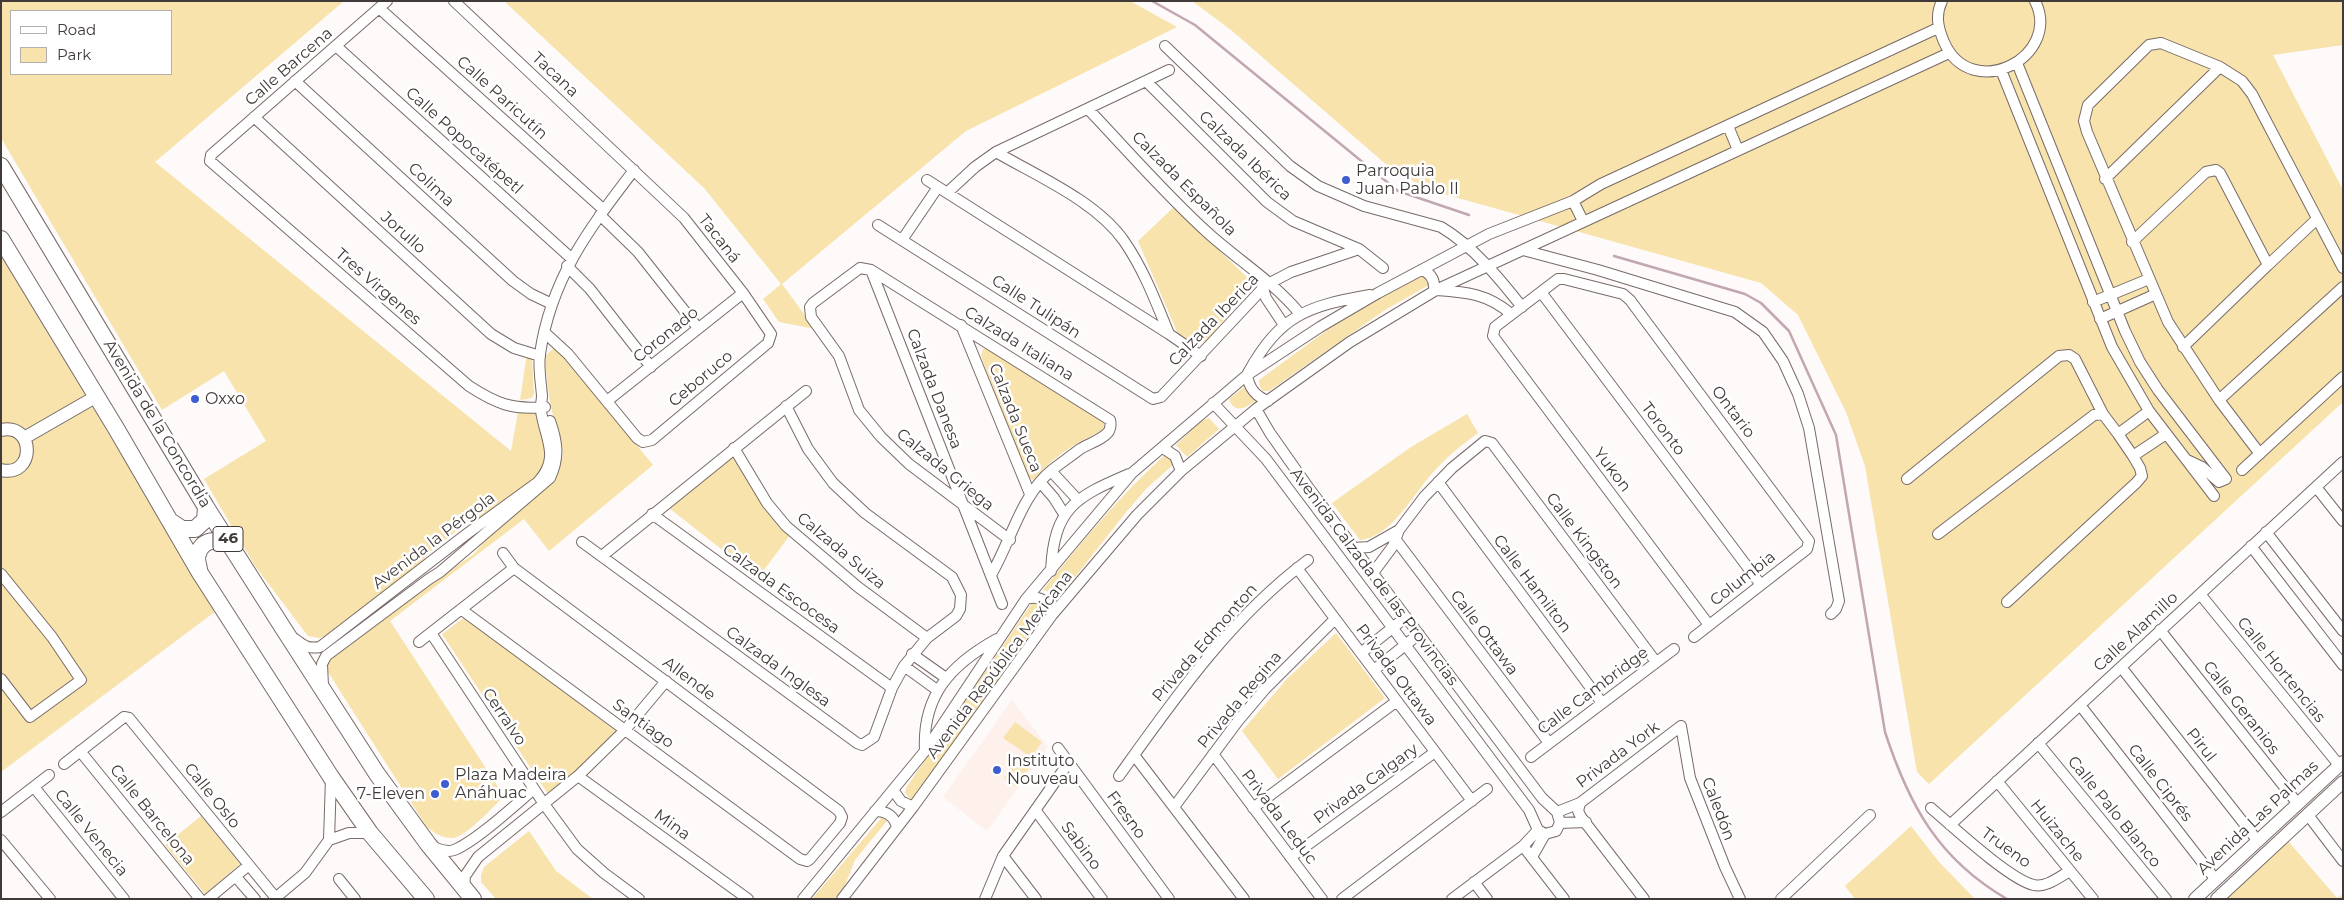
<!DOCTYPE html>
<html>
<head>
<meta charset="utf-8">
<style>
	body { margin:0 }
	#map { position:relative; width:2344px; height:900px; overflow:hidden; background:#fdfaf9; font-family:Montserrat,sans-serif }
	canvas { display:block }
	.frame { position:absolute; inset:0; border:2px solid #403a38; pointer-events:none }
	.legend { position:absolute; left:10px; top:10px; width:162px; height:65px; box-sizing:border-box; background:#fff; border:1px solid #b3b0af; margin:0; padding:6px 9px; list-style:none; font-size:15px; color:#403a38 }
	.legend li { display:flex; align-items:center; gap:10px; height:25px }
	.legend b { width:25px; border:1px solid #b3b0af }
</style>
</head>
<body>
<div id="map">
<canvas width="2344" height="900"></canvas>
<div class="frame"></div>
<ul class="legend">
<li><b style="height:6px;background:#fff"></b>Road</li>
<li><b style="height:14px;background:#f7e3ab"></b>Park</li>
</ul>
</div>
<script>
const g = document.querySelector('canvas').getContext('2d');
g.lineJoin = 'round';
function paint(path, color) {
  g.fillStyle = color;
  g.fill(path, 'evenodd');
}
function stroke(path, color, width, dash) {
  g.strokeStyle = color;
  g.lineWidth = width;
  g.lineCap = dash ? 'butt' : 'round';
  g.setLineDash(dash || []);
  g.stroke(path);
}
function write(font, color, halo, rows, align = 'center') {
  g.font = font + ' Montserrat,sans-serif';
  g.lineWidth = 5;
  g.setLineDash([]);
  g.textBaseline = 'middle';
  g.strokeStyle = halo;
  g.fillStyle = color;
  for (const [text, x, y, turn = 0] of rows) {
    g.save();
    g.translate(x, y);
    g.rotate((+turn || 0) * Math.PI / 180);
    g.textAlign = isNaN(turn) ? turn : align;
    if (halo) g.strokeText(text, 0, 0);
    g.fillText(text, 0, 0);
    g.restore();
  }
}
paint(new Path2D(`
	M1012,700L1048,747L987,831L943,797Z`), '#fef0eb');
paint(new Path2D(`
	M1,1H344L155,162L511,451L518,412L535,411L538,415L548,458L537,477L488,514L462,527L428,553L418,568L330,635L319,638L308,636L255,566L204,479L266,441L224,371L162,410L1,138ZM11,11H171V74H11Z
	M504,1H1130L1177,27L966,131L782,284L815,329L779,322L763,299L781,284L704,188Z
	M1192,1H2343V45L2273,55L2343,190V402L1929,784L1917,772L1865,466L1846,412L1798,315L1761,283L1437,192L1396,173L1231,30Z
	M1174,207L1253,283L1207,341L1197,344L1178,334L1138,241Z
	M1,256L216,611L1,772Z
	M1426,275L1430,280L1429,285L1385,310L1269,391H1263L1260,387L1259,380L1341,320L1420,276Z
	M988,348L1105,419L1103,430C1074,444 1055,455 1033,480L1027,477L981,356L983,349Z
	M553,349H558L653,465L549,551L524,519L390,621L504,796C494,806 467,836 453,838C444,839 432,832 426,826L326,669L332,653L434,578L448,572L474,554L494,529L553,482C571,452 560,441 552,411C548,394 547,375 544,357Z
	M527,354L532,359L534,393L532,398L520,400Z
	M1248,384L1259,398C1250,405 1235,417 1229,399Z
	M1467,414L1478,433C1463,444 1449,455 1437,468C1415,490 1393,537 1360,540L1332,503L1411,447Z
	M1209,418L1219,429L1187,457L1176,445L1200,422Z
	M1167,453L1176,462L1146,489L1127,511L1057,600L1054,599L1049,592L1043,590C1082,542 1121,494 1167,453Z
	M734,456L790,535L758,578L669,508Z
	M1039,598L1045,609L1016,656L912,801L905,793L906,788L1034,600Z
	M465,617L617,732L581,768L548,794L442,634Z
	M1336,633L1385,698L1278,779L1242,731L1287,679Z
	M1015,722L1042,742L1031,757L1003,738Z
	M1019,757L1031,766L1016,787L1004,778Z
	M201,816L240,864L205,894L165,845Z
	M883,816L887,821L855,860L844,888L834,899H812Z
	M1911,826L1939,862L1975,899H1855L1845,886Z
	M529,831L556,871L593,899H496L481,882V875L484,867Z
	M2288,841L2337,898L2343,894V899H2225Z`), '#f7e3ab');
stroke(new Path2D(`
	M1152,1L1195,25L1398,191L1469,215
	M1614,256L1745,294L1761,303L1789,331L1836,435L1885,732C1909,805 1938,859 2007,899`), '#c2a6b2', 2.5);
const minor = new Path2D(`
	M387,1L211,155L210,161L469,386C497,404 512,410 545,407
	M454,1L684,218L743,293L771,334L768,343L652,440L643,442L637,438L568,354L544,332
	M1942,1C1935,15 1938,28 1944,42C1971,104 2063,57 2035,1
	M379,8L604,210
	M336,46L571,258
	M1165,46L1290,166L1318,186L1364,206L1441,227C1473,246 1499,278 1522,307
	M2017,63L2125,331L2140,362L2158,390L2226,479L2219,482L2202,467L2187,460
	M2001,70L2112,347L2149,411L2214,496
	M295,81L513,281L531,294L552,304
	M1147,82L1267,202L1293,221L1359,249L1383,268
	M1089,110C1128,151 1166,195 1208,233C1239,261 1274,282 1300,314
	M254,117L491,334L514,348L540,356
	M1728,126L1738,150
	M996,152C1037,176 1096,201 1124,241C1144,270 1156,302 1169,334
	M2105,179L2220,67
	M927,180L1169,334L1201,356
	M948,192L975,167L996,152L1169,70
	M1573,201L1583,221
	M600,215L638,252L698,328
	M878,225L1153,399L1161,397L1266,285L1291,272L1359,249
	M902,240L938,187
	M2132,242L2206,172L2216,170L2220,173L2268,265L2183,347
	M1523,250L1598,270L1735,312L1763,332L1783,361L1798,394L1809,428L1839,601L1836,609L1831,614
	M2268,265L2317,219
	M567,266L590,289L651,367
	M871,270L1002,604
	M1421,270C1432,273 1435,281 1434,291
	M1261,282L1266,298L1284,325
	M1437,290C1467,292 1488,294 1511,314
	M1541,292L1761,585
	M2093,302L2149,279
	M2100,319L2156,294
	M961,325L1030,494
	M1248,373C1280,315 1307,306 1370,295
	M1247,375C1249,388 1255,396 1268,401
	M2219,400L2343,287
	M607,401L743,293
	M1213,403L1266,459L1529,810L1538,830L1545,834L1556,831L1560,823L1557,812L1542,798L1308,487L1270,433L1256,409
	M2118,434L2133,456
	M734,448L767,503L786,526L858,587L927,638
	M1163,448L1175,456L1181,471
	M2260,454L2219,400L2168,322L2087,132L2084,121L2088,105L2149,45L2161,43L2220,67L2242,81L2252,94L2343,268
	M2242,470L2343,377
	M1051,471L1078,500
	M1907,479L2059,356L2069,355L2075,359L2103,414
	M1040,482L1054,498L1064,514
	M1438,482L1602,703
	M2316,487L2343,521
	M652,514L892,688
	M2266,532L2343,631
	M1938,534L2094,415L2103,414L2118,434L2149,411
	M1393,536L1549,743
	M582,542L857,743L862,745L874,737L892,688L904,666L927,638L956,616L960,609L961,595L952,577L865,513L833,483L808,449L786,406
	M2251,546L2343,665
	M1354,548L1369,547L1399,530
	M602,556L806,391
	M1297,568L1472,801
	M1051,571C1054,508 1075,497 1129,474
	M1373,573L1393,546L1399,530L1424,497L1452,468L1485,441L1492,443L1656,662
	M1,574L52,637L81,680L30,717L1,679
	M991,575C1011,541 1021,495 1052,470C1061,463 1071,456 1080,449C1088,444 1104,439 1109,431C1111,427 1111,424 1110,420L871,270L860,268L813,303L810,307L811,317L839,356L859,410L881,437L909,464L1010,540
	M2200,594L2339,765
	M1026,599C1041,595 1048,601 1052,615
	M2007,602L2136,483L2142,476L2140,468L2133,456L2166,434
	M462,610L800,859L807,861L810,859L840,823L842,817L839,811L514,568L503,553
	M2160,630L2298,804
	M431,633L544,804L577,849L604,873L639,899
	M1694,637L1807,549L1809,541L1630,300L1623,294L1564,279H1558L1495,327L1493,336L1709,625
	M295,639C304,646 308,649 320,647L468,533L538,482C561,457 545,439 541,411C540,406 542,401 542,396C541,382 538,367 540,354C551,278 589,229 634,170
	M419,642L514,568
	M1361,653L1406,617
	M912,654L946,678
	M904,666L937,690
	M2121,667L2257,840
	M1374,670L1419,634
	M323,686L322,664L326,656L429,579L440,572L550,478C560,457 557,441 550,421
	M2080,705L2216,880
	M2038,743L2166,899
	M1058,748L1169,899
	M80,751L200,899
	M925,751C922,696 950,665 997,639
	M1213,754L1322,899
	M1134,755L1244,899
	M1531,757L1674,649
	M64,764L124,717L129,718L275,897
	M578,776L748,899
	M1119,776C1174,699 1231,617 1308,560
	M1997,781L2093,899
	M34,787L124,899
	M893,790L901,801L913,807
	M1174,807L1238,721L1265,689L1335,619
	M1253,808L1397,701
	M1931,808C1952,826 2010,880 2034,885C2046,888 2059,877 2070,871
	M875,811C887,811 894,816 897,827
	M1036,811L1102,899
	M1,812L49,775
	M1557,812L1580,803
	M2308,815L2343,861
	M1560,823L1586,822
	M1950,825L2343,462
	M1,840L50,899
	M329,840L349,833H370
	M432,846C438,849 446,853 454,850C475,842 515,805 534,789
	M1523,846L1564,899
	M1003,856L1036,899
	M1291,857L1435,752
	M1532,857L1545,834
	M236,877L255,899
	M339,879L355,899
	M1474,882L1487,899
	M464,887L465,876L478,857L578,776L625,730L666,681
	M208,899L249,865
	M274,899L305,873L329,840L331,778
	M803,899L925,751L1026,599L1132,473L1247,375L1320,327L1378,293L1489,234L1573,201L1601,184L1938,28
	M842,899L913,807L1052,615L1137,515L1181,471L1256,409L1350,342L1436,290L1949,53
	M985,899L1003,856L1069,762
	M1342,899L1487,789
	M1452,899L1523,846L1538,830
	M1644,899L1581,817L1578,811L1580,803L1681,726L1690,778L1725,867L1740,899
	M1781,899L1870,815`);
const tertiary = new Path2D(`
	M1,430C35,422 36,478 1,470
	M24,438L97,396
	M2195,899L2343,762
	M2217,899L2343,782`);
const primary = new Path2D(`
	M1,166L206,507L283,628L377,774L428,844L473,899
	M1,239L117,430L200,573L331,777L370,833L426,899
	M170,521L182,529H195L205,520L206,507
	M199,569C198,564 196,558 198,554C203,536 223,539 234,548`);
stroke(minor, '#786b67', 12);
stroke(tertiary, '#786b67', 14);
stroke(primary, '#786b67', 18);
stroke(minor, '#fff', 10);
stroke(tertiary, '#fff', 12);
stroke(primary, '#fff', 16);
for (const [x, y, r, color] of [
	[1346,180,5,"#3e5dcf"],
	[195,399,5,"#3e5dcf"],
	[997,770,5,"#3e5dcf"],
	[445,784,5,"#3e5dcf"],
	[435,794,5,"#3e5dcf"]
]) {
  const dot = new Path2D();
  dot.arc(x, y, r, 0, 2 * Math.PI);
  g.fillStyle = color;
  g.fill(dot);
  stroke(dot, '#fff', 2);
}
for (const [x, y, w] of [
	[228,539,30]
]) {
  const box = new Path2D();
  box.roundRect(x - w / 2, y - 12.5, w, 25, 4);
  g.fillStyle = '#fff';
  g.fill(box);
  stroke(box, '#403a38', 1);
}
write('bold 15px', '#403a38', null, [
	["46",228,539]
]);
write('16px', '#403a38', '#fff', [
	["Calle Barcena",289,67,-41],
	["Tacana",555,75,43],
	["Calle Paricutín",502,98,42],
	["Calle Popocatépetl",464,141,42],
	["Calzada Ibérica",1245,156,44],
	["Calzada Española",1184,184,45],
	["Colima",431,185,43],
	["Jorullo",403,233,42],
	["Tacaná",719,239,52],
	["Tres Virgenes",378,287,41],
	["Calle Tulipán",1036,307,33],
	["Calzada Iberica",1214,320,-46],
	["Coronado",666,335,-39],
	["Calzada Italiana",1019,344,32],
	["Ceboruco",701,379,-40],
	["Calzada Danesa",934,389,69],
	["Ontario",1733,412,53],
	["Calzada Sueca",1015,418,68],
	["Avenida de la Concordia",157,424,59],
	["Toronto",1663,429,53],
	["Calzada Griega",945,470,39],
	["Yukon",1612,470,53],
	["Avenida la Pérgola",434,541,-37],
	["Calle Kingston",1584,541,53],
	["Calzada Suiza",841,551,40],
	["Avenida Calzada de las Provincias",1374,577,53],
	["Columbia",1743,579,-38],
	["Calle Hamilton",1532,584,53],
	["Calzada Escocesa",781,589,36],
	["Calle Alamillo",2136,632,-43],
	["Calle Ottawa",1484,633,53],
	["Privada Edmonton",1205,643,-49],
	["Avenida República Mexicana",1000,665,-53],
	["Calzada Inglesa",778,667,36],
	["Calle Hortencias",2281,670,51],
	["Privada Ottawa",1396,675,53],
	["Allende",689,679,37],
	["Calle Cambridge",1593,691,-37],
	["Privada Regina",1240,700,-50],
	["Calle Geranios",2241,708,52],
	["Cerralvo",504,717,56],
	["Santiago",643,724,36],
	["Pirul",2201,745,52],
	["Privada York",1618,755,-37],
	["Calle Ciprés",2160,783,52],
	["Privada Calgary",1366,784,-36],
	["Calle Oslo",212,796,51],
	["Caledón",1718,809,69],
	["Calle Palo Blanco",2114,812,51],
	["Calle Barcelona",152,815,51],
	["Fresno",1126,815,54],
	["Privada Leduc",1279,817,53],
	["Avenida Las Palmas",2258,818,-43],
	["Mina",672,825,36],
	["Huizache",2057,831,51],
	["Calle Venecia",91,833,51],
	["Sabino",1081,846,53],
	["Trueno",2006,848,36]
]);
write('16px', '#403a38', '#fff', [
	["Parroquia",1356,171],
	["Juan Pablo II",1356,189],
	["Oxxo",205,399],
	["Instituto",1007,761],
	["Nouveau",1007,779],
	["Plaza Madeira",455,775],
	["Anáhuac",455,793],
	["7-Eleven",425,794,"right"]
], 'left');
</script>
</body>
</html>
